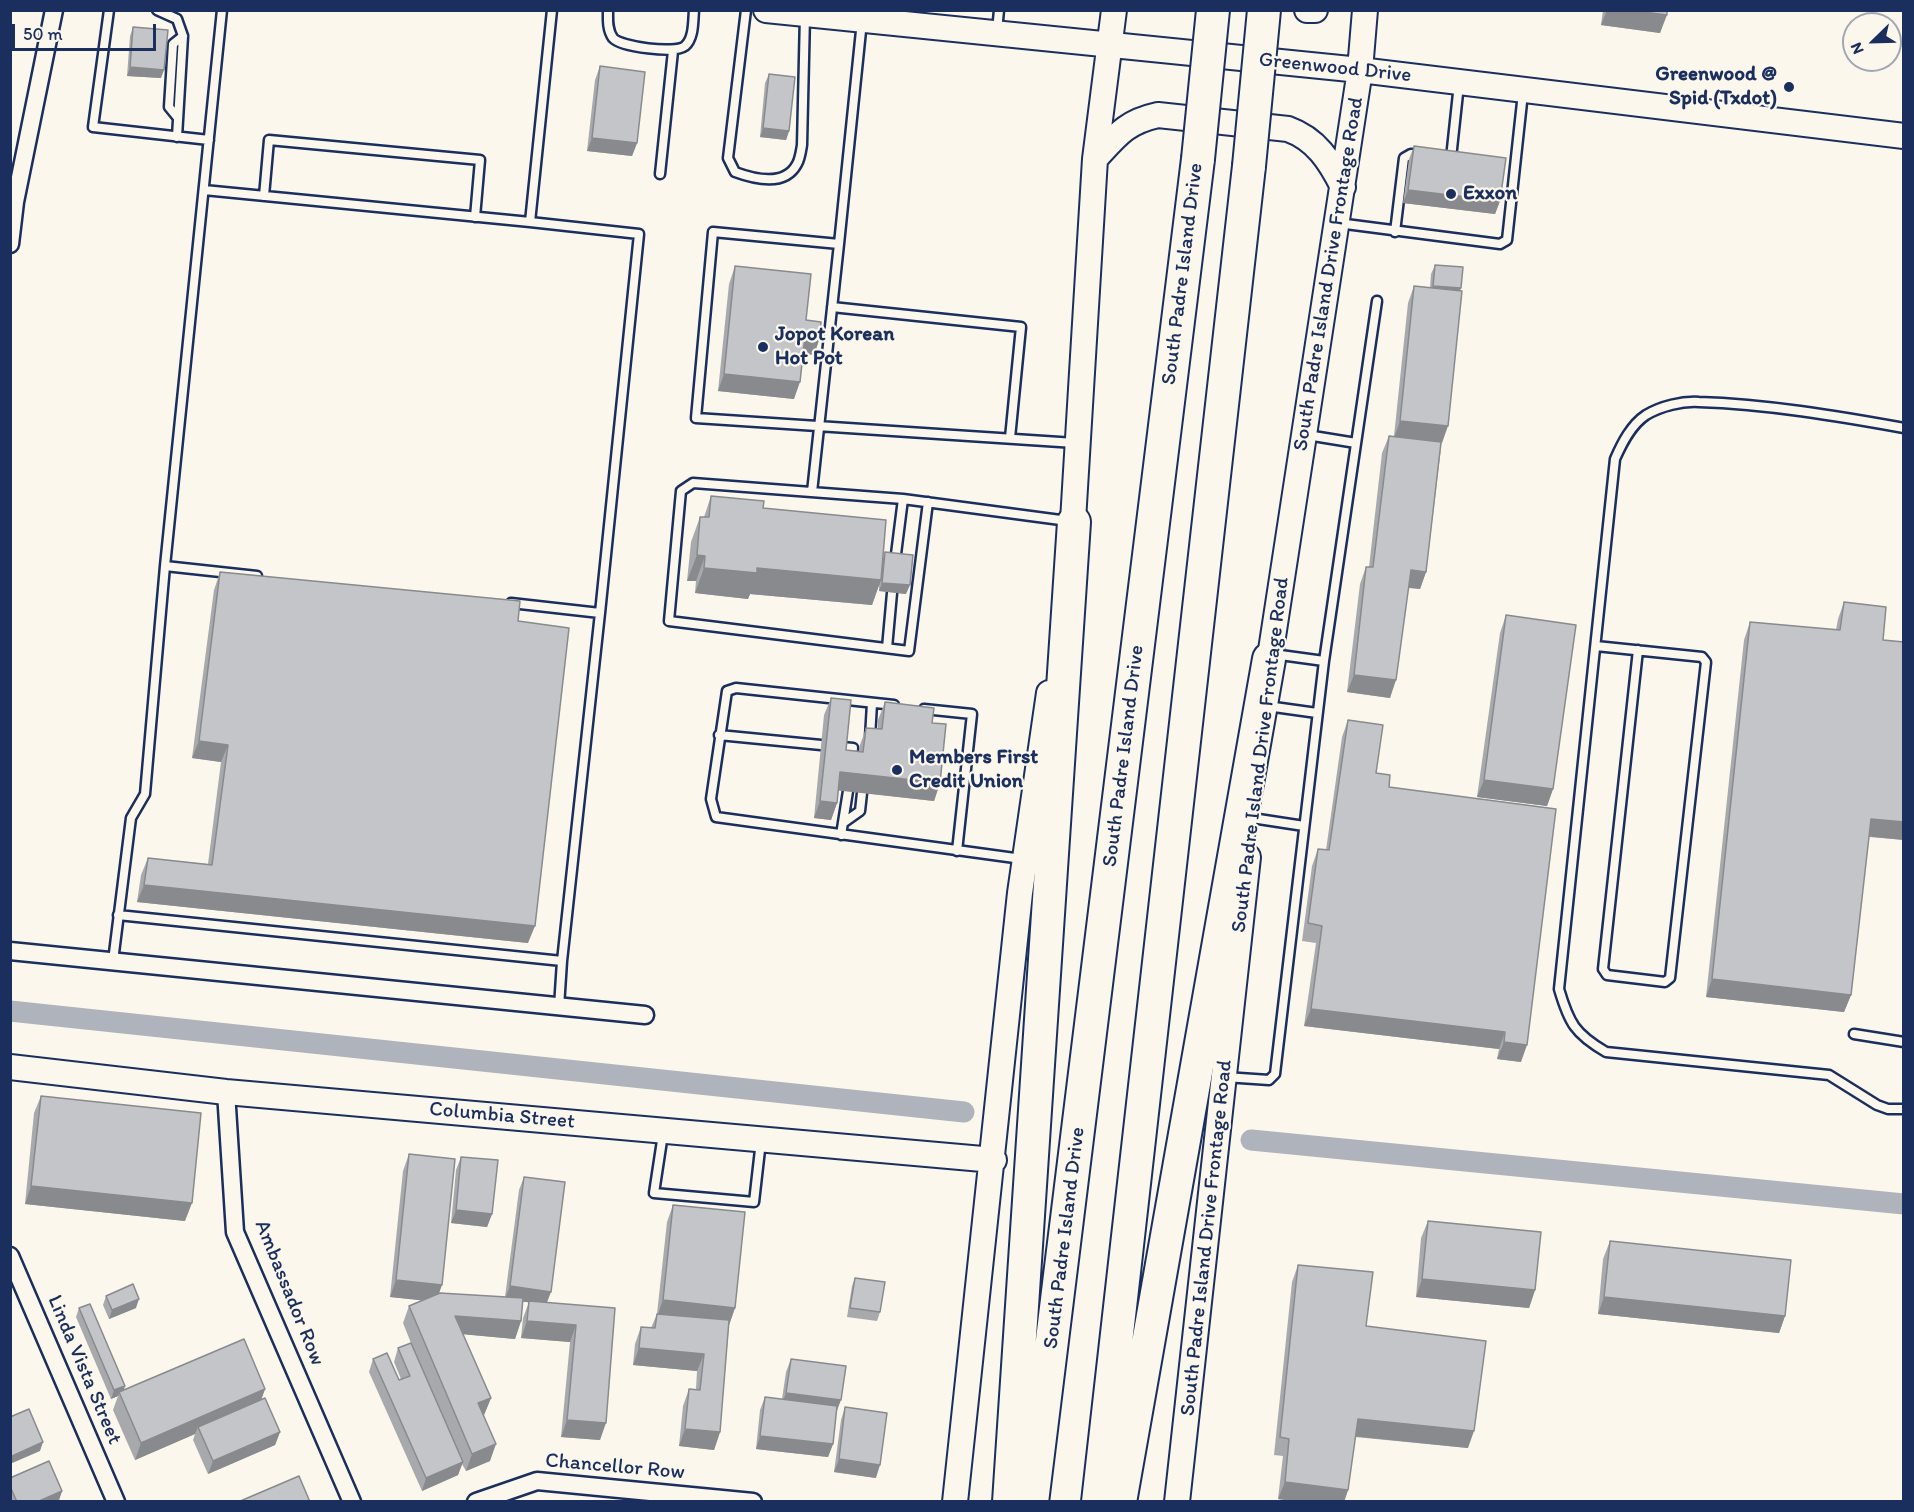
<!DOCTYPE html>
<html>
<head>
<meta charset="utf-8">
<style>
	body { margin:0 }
	#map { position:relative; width:1914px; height:1512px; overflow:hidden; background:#fbf7ec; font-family:Itim,sans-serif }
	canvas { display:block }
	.frame { position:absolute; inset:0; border:12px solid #1b2f5e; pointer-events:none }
	.north { position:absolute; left:1842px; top:12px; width:60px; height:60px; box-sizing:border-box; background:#fbf7ec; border:2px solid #a1a7b3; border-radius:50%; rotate:247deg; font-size:16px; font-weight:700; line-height:24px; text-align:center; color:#1b2f5e }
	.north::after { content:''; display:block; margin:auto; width:21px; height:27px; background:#1b2f5e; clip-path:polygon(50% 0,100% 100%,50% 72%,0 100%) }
	.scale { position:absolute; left:12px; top:24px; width:144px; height:27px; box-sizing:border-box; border:3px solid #1b2f5e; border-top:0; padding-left:8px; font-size:18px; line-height:21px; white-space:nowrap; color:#1b2f5e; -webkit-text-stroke:4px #fbf7ec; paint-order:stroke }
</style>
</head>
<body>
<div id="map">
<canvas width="1914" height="1512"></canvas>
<div class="frame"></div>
<div class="north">N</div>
<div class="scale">50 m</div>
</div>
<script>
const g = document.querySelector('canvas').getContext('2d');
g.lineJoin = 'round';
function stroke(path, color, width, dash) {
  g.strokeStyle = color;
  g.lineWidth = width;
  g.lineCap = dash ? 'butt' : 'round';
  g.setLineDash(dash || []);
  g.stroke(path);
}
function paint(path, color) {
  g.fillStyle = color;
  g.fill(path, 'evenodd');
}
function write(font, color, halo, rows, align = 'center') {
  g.font = font + ' Itim,sans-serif';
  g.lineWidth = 4.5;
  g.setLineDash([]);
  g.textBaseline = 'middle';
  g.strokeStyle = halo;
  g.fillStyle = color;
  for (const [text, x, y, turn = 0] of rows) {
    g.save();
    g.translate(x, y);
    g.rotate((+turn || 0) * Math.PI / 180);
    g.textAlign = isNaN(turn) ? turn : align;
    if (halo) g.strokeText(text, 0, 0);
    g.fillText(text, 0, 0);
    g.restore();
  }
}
stroke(new Path2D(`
	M10,1011L964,1112
	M1251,1140L1904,1204`), '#afb3bb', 21);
const lane = new Path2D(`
	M109,10L93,127L209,140
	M157,10L177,19L183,36L177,137
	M222,10L165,566L257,576
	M608,10C608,19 607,30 613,38C621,47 675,54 685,46C694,38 693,22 694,10
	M746,10L728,158L735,172C754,179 785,187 797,164C800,159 801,151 802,145L805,15
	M997,31L999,10
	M178,118L169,107L173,44L183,36
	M1451,158L1459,84
	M660,174L673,51
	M204,190L530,222
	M264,196L269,140L480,160L475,217
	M1338,223L1500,244L1507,240L1523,93
	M1395,232L1404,158L1411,154L1421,155
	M839,244L862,21
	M832,307L1021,327L1010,438
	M1904,428C1838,416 1766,404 1699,402C1682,401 1661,406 1646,415C1631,425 1622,443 1615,459L1559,989C1569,1023 1575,1034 1606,1052L1829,1075L1877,1105L1888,1109H1904
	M1307,435L1356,443
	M812,492L839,244L713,232L696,418L1075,443
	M928,502L909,651L669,621L681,491L693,483L903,499L1068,521
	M895,562L903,499
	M511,603L600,613L639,234L530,222L552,10
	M1596,646L1702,657L1706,662L1670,978L1665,982L1607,975L1603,969L1638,650
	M887,648L892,593
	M1273,654L1324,661
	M894,705L736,688L727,691L711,799L716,817L1022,859
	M1267,706L1317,713
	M924,709L972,714L957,851
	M719,735L821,745
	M870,738L872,703
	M842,747L853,748L852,760
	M1252,818L1304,826
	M843,823L860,811L862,793
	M841,835L848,791
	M118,915L562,961L600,613
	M113,961L131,818L145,794L165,566
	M559,1007L562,961
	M1854,1034L1904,1042
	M1225,1077L1269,1080L1275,1074L1324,661L1377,301
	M663,1134L654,1193L754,1202L761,1141`);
const street = new Path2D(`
	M10,244L15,202L54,10
	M10,951L645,1015
	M226,1092L235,1232L352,1502
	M10,1256L116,1502
	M476,1502L537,1481L753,1502`);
const secondary = new Path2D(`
	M766,10L1360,70L1904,136
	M1307,10H1315
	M1095,159C1117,135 1126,122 1158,115L1288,129C1316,139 1330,161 1343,187
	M1072,537L1095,159L1114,10
	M1267,676L1360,70L1365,10
	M10,1067L226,1092L994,1160
	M955,1502L1020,893L1049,693
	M1177,1502L1248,857`);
const highway = new Path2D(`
	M1009,1502L1074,522
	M1032,1502L1198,159
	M1098,1502L1249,166
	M1120,1502L1269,659`);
stroke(lane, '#1b2f5e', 13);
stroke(street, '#1b2f5e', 21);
stroke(secondary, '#1b2f5e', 28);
stroke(highway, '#1b2f5e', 36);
stroke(lane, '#fbf7ec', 8);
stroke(street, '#fbf7ec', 16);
stroke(secondary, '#fbf7ec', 24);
stroke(highway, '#fbf7ec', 32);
const highwayBridge = new Path2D(`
	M1198,159L1213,10
	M1249,166L1264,10`);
stroke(highwayBridge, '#1b2f5e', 36, []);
stroke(highwayBridge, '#fbf7ec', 32);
paint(new Path2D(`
	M1603,10H1667L1660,33L1601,25Z
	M133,27L161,78L127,76L130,36Z
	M600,66L637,143L632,156L587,151L595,80Z
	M769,74L789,131L786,140L760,137L765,83Z
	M1414,146L1500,201L1495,214L1403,203L1409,159Z
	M1435,265L1460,291L1426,572L1420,589L1408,588L1390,698L1347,692L1360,584L1366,567H1369L1382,453L1389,436H1394L1408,303L1414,286L1430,288L1431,274Z
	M735,266L806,320L820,337L814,355L803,354L794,399L718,391L729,284Z
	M711,496L763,508L883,558L885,552L906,594L879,591V584L872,605L750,594L748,599L695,593L696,581H687L691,542L700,517H704Z
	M220,572L518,621L528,943L137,902L141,875L148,858L208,864L221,762L192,758L214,590Z
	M1844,602L1883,640L1904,642V840L1869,837L1851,995L1844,1012L1706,997L1744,640L1750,622L1836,630L1838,619Z
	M1506,615L1553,789L1547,806L1477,797L1500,633Z
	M831,698L846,750L859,751L860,745L866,728L878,729V720L885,702L932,723L940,783L934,801L838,790L837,803L831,820L814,818L824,715Z
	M1348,720L1376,773L1389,787L1521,1062L1497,1059L1499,1049L1304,1026L1316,943L1302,941L1312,866L1318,849L1326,850L1342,737Z
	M41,1096L185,1221L25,1204L34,1113Z
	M409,1154L439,1293L505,1297L519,1190L524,1177L547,1303L615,1308L600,1440L561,1437L570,1342L521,1338L523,1318L529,1302H523L521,1321L515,1339L463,1334L491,1398L484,1415L490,1461L466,1471L462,1464L458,1475L422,1491L369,1372L373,1359L399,1380L401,1379L394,1362L398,1348H413L403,1323L409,1306L422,1300L390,1297L403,1171Z
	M461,1157L492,1214L487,1227L451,1223L456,1170Z
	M673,1205L735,1308L729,1325L720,1432L714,1450L679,1446L683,1406L689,1389H696L697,1371L633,1365L635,1344L641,1327L651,1328L657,1314L667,1222Z
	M1428,1221L1535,1290L1529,1308L1416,1297L1421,1238Z
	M1610,1241L1785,1316L1779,1333L1598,1314L1603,1259Z
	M1298,1265L1366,1326L1468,1448L1355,1437L1348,1490L1344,1502H1298L1278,1499L1283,1456L1274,1455L1292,1282Z
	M855,1278L880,1312L877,1321L847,1317L852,1286Z
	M106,1296L136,1308L109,1319L103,1305Z
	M79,1308L125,1386L123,1391L265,1389L261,1400L280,1432L275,1445L208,1474L193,1440L195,1434L135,1460L113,1410L118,1396L111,1399L76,1317Z
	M791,1359L836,1413L833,1444L828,1457L756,1449L760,1410L765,1397L782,1399L786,1372Z
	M845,1407L876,1478L834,1472L841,1420Z
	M10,1478L62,1491L59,1500L55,1502H10Z`), '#a8a9ad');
paint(new Path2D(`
	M1607,10H1629L1667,15L1660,33L1601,25Z
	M130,67L164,70L161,78L127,76Z
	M763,128L789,131L786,140L760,137Z
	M592,138L637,143L632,156L587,151Z
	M1408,190L1500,201L1495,214L1403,203Z
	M1433,286L1461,288L1458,296L1430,294Z
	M805,336L820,337L814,355L798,353Z
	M724,374L800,382L794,399L718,391Z
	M1400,421L1448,426L1442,443L1394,438Z
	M697,555L705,556L696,581H687Z
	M704,568H757L881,580L872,605L750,594L748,599L695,593Z
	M1411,570L1426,572L1420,589L1404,587Z
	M882,583L910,585L906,594L879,591Z
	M1354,675L1396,680L1390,698L1347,692Z
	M199,741L228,745L221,762L192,758Z
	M840,772L940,783L934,801L834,790Z
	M1484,780L1553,789L1547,806L1477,797Z
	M820,801L837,803L831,820L814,818Z
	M1871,819L1904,822V840L1864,836Z
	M144,885L535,926L528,943L137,902Z
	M1712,979L1851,995L1844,1012L1706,997Z
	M1311,1009L1505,1032L1499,1049L1304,1026Z
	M1504,1042L1527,1045L1521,1062L1497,1059Z
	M31,1186L192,1203L185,1221L25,1204Z
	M456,1210L492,1214L487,1227L451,1223Z
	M1422,1279L1535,1290L1529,1308L1416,1297Z
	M396,1280L442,1285L436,1302L390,1297Z
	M510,1286L551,1292L546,1305L505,1299Z
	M1604,1297L1785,1316L1779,1333L1598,1314Z
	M139,1299L136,1308L109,1319L112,1310Z
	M663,1300L735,1308L729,1325L657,1317Z
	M455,1316L521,1321L515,1339L449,1333Z
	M527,1321L576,1325L570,1342L521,1338Z
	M639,1348L704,1354L697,1371L633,1365Z
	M125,1386L122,1395L119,1392L118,1396L111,1399L114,1390Z
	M265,1389L259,1406L198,1427L195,1434L135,1460L141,1443Z
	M786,1393L841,1400L836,1413L781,1406Z
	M491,1398L484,1415L472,1420L478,1403Z
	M1358,1419L1474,1431L1468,1448L1351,1436Z
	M567,1420L606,1423L600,1440L561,1437Z
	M685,1429L720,1432L714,1450L679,1446Z
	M280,1432L275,1445L208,1474L213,1461Z
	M760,1436L833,1444L828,1457L756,1449Z
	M43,1442L40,1451L10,1464V1457Z
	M496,1444L490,1461L466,1471L472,1454Z
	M839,1459L880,1465L876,1478L834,1472Z
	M463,1462L458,1475L422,1491L426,1478Z
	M1285,1482L1348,1490L1344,1502H1298L1278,1499Z
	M62,1491L59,1500L55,1502H37Z`), '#888a8d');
const building = new Path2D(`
	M1629,10H1667V15Z
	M133,27L168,30L164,70L130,67Z
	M600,66L645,72L637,143L592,138Z
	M769,74L795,77L789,131L763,128Z
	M1414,146L1506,158L1500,201L1408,190Z
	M1435,265L1463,267L1461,288L1433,286Z
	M735,266L811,274L806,320L821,322L820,337L805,336L800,382L724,374Z
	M1414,286L1462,291L1448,426L1400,421Z
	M1389,436L1441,442L1426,572L1411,570L1396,680L1354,675L1366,567H1373Z
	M711,496L764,501L763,508L886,520L881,580L757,568V573L704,568L705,556L697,555L700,517H709Z
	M885,552L913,555L910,585L882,583Z
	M220,572L520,601L518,621L569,628L535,926L144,885L148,858L212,865L228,745L199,741Z
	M1844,602L1886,607L1883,640L1904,642V822L1871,819L1851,995L1712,979L1750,622L1840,630Z
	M1506,615L1576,625L1553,789L1484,780Z
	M831,698L851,700L846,750L863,752L866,728L882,729L885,702L934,708L932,723L946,724L940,783L840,772L837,803L820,801Z
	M1348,720L1383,725L1376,773L1390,775L1389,787L1556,809L1527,1045L1504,1042L1505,1032L1311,1009L1322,926L1308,923L1318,849L1329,850Z
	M41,1096L201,1113L192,1203L31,1186Z
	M409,1154L455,1159L442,1285L396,1280Z
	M461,1157L498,1160L492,1214L456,1210Z
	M524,1177L565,1182L551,1292L510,1286Z
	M673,1205L745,1212L735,1308L663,1300Z
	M1428,1221L1541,1232L1535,1290L1422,1279Z
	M1610,1241L1791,1260L1785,1316L1604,1297Z
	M1298,1265L1373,1272L1366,1326L1486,1341L1474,1431L1358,1419L1348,1490L1285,1482L1289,1439L1280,1437Z
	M855,1278L885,1282L880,1312L850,1308Z
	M133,1284L139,1299L112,1310L106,1296Z
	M440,1293L523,1298L521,1321L455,1316L491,1398L478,1403L496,1444L472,1454L409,1306Z
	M529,1301L615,1308L606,1423L567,1420L576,1325L527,1321Z
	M90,1304L125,1386L114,1390L79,1308Z
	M657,1314L729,1320L720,1432L685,1429L689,1389L700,1390L704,1354L639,1348L641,1327L655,1328Z
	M244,1339L265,1389L141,1443L119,1392Z
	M411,1343L463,1462L426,1478L373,1359L387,1353L399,1380L410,1376L398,1348Z
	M791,1359L846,1366L841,1400L786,1393Z
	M765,1397L837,1406L833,1444L760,1436Z
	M265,1398L280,1432L213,1461L198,1427Z
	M845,1407L887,1413L880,1465L839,1459Z
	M29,1409L43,1442L10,1457V1417Z
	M49,1461L62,1491L37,1502H17L10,1486V1478Z
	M299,1476L310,1502H238Z`);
paint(building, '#c3c5c9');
stroke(building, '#888a8d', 1.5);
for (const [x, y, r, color] of [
	[1789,87,6,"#1b2f5e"],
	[1451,194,6,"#1b2f5e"],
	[763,347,6,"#1b2f5e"],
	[897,770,6,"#1b2f5e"]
]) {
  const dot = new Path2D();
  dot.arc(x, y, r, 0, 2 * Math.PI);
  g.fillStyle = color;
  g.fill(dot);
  stroke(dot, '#fbf7ec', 2);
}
write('21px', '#1b2f5e', '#fbf7ec', [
	["Greenwood Drive",1335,68,6],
	["South Padre Island Drive",1183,274,-83],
	["South Padre Island Drive Frontage Road",1329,274,-81],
	["South Padre Island Drive Frontage Road",1261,755,-83],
	["South Padre Island Drive",1124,756,-83],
	["Columbia Street",502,1116,5],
	["South Padre Island Drive",1065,1238,-83],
	["South Padre Island Drive Frontage Road",1207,1238,-84],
	["Ambassador Row",289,1293,68],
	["Linda Vista Street",84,1370,67],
	["Chancellor Row",615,1467,5]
]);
write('bold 21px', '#1b2f5e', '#fbf7ec', [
	["Greenwood @",1777,75,"right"],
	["Spid (Txdot)",1777,99,"right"],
	["Exxon",1463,194],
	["Jopot Korean",775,335],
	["Hot Pot",775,359],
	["Members First",909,758],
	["Credit Union",909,782]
], 'left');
</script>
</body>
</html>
